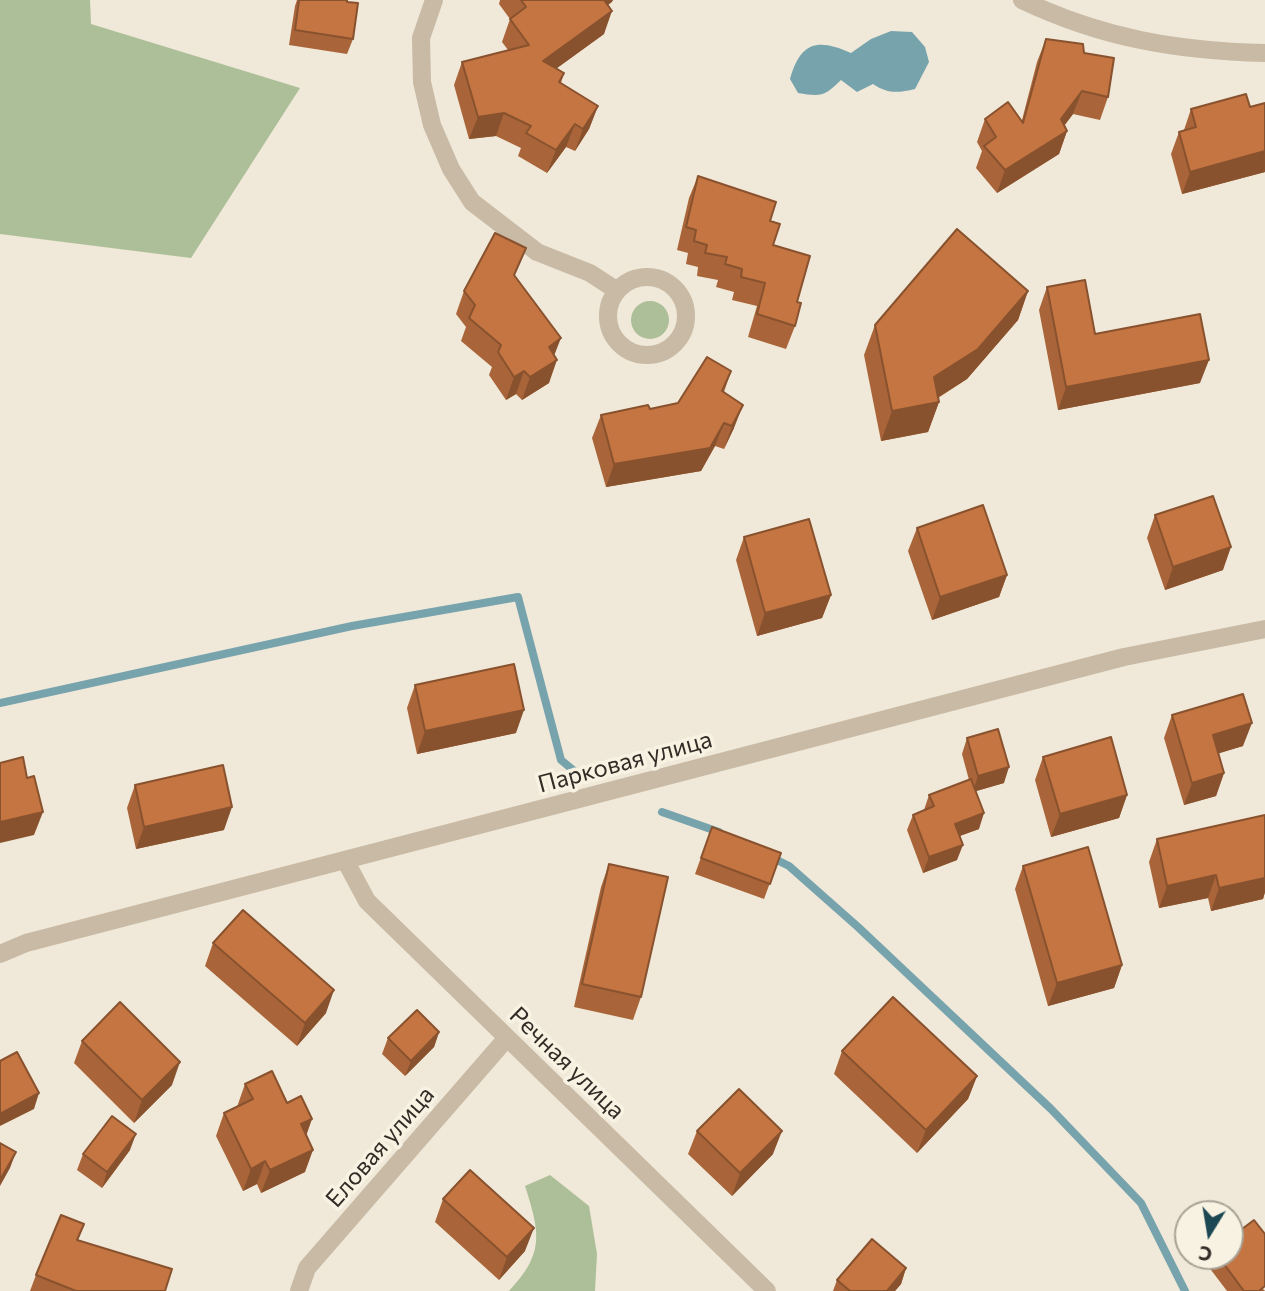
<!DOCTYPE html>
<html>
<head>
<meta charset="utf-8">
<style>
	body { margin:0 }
	#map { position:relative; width:1265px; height:1291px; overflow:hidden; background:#f0e8d8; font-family:Commissioner,sans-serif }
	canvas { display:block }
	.north { position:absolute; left:1174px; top:1200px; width:70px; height:70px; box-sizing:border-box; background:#f8f2e3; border:2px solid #a9a397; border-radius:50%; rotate:191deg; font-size:19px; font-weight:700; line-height:28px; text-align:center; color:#332c26 }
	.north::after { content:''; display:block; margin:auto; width:24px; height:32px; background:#1c4854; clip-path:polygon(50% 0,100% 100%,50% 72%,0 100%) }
</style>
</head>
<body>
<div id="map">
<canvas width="1265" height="1291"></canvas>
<div class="north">С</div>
</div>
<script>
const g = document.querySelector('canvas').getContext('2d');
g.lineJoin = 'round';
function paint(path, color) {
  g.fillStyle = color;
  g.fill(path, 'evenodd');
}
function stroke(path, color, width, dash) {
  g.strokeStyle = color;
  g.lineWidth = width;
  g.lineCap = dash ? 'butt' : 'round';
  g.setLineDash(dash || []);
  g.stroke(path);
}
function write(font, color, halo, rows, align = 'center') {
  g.font = font + ' Commissioner,sans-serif';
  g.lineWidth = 7;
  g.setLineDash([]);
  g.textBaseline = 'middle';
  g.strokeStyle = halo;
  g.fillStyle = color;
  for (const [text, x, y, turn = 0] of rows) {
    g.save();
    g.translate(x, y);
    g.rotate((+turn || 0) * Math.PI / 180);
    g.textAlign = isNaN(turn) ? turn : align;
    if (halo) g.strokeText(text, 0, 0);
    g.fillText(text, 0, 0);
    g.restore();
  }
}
paint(new Path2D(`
	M0,0H90L91,24L300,88L191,258L0,234Z
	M631 320a19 19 0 1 1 38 0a19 19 0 1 1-38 0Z
	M550,1175L589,1206L597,1254L595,1291H509C545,1253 540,1233 525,1186Z`), '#acbf98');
paint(new Path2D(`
	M891,31L912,32L925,47L929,62L915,89C898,93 888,94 873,84L857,92L841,80C825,96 821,97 798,93L790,79C801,40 819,39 851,53L871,39Z`), '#77a3ad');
stroke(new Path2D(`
	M0,703L352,626L518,597L561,760L578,774
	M662,812L719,832
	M771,857L789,866L858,927L1051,1109L1141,1203L1185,1291`), '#77a3ad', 8);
stroke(new Path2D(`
	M434,0L421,38L422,82L432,125L451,169L472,202L537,252L590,273L616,290
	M1022,0C1102,38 1177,51 1265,53
	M608 316a39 39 0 1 1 78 0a39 39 0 1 1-78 0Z
	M345,860L367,901L767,1291
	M0,954L26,943L1124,657L1265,629
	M299,1291L307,1268L506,1039`), '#c8baa4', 18);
paint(new Path2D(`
	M297,0H347L353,39L347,54L289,45L295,6Z
	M500,0H613L608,5L604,34L557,68L564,73L561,83L598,106L589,129L575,151L566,147L547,173L518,156L521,148L496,136L469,139L454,85L462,62L508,50L502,42L510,19L499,4Z
	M1046,39L1084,53L1108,97L1100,120L1073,114L1064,126L1067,131L1059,154L997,193L976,168L982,151L977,142L985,119L1022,120L1037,62Z
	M1265,103V172L1182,194L1171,154L1179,132L1184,130L1191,109L1250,107Z
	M698,176L770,221L773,245L797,302L795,326L786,349L748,337L757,306L732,300L734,292L716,287L718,280L697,276L698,267L686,264L688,253L677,250L689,198Z
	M515,277L554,356L549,383L522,400L516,394L506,400L489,375L492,367L461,341L466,327L456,314L464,291Z
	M1047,287L1095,334L1200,383L1058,410L1039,310Z
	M1028,291L1018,320L967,379L938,398L939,402L928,432L881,441L864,355L875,325Z
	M731,371L724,392L734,428L724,449L715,446L701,471L606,487L592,438L601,415L650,409L678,403Z
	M1155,515L1223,570L1165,590L1147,538Z
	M917,528L1007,575L999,597L932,620L908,551Z
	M744,537L831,595L822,618L757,636L736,560Z
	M415,685L516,733L417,754L407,708Z
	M1172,715L1243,746L1218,753L1224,773L1216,796L1184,805L1164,738Z
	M967,738L1004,783L976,791L979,829L959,836L957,860L923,873L907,830L913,815L924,810L929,795L969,780L962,754Z
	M1043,757L1127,795L1119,818L1051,837L1035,780Z
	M135,785L224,830L136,849L127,808Z
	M1265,815V892L1263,899L1211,911L1208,898L1159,908L1149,862L1157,839Z
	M712,827L781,853L764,899L695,874Z
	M609,864L641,997L633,1020L574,1007L601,887Z
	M1023,866L1122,965L1114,988L1048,1006L1015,889Z
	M213,943L326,1013L297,1046L205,966Z
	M439,1032L434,1047L405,1076L382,1054L388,1038Z
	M82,1041L172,1085L134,1123L74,1063Z
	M842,1051L977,1076L968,1099L917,1153L834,1074Z
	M245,1084L287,1103L306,1135L305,1172L261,1193L257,1184L243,1191L216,1136L224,1113L237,1107Z
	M697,1131L773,1154L732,1196L688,1154Z
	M130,1150L102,1188L77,1170L83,1154Z
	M443,1199L525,1251L499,1280L435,1222Z
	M84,1224L78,1240L165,1291H30L36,1275Z
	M1212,1256H1230L1265,1291H1227L1208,1266Z
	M906,1268L901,1284L895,1291H833L837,1280Z`), '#a96539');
paint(new Path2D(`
	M597,0H613L612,2L591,17Z
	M612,11L604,34L535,84L543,61Z
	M1082,91L1073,114L1054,139L1067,131L1059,154L997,193L1005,170L1061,119Z
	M598,106L589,129L575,151L583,129Z
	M504,113L496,136L469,139L478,117Z
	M575,124L566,147L547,173L556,150Z
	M1265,151V172L1182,194L1190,172Z
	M1028,291L1018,320L967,379L926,405L939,402L928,432L881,441L892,411L934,377Z
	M561,338L552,361L549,347Z
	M557,360L549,383L522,400L530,377Z
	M1209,360L1200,383L1058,410L1066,387Z
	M524,371L516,394L506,400L514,377Z
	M743,405L734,428L724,449L732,426Z
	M724,423L715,446L701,471L606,487L614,464Z
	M1231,547L1223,570L1165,590L1173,567Z
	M1007,575L999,597L932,620L940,597Z
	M831,595L822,618L757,636L765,613Z
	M524,710L516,733L417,754L425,731Z
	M1252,723L1243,746L1204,758L1213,735Z
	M1009,767L1004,783L973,792L978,776Z
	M1224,773L1216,796L1184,805L1192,783Z
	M1127,795L1119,818L1051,837L1060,814Z
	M232,807L224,830L136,849L144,827Z
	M43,812L34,835L0,843V822Z
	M984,813L979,829L949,840L955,824Z
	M963,845L957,860L923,873L929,857Z
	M1216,875L1208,898L1159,908L1167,886Z
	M1265,878V892L1263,899L1211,911L1219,888Z
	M1122,965L1114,988L1048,1006L1057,983Z
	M334,990L326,1013L297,1046L305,1023Z
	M439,1032L434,1047L405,1076L411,1061Z
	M180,1062L172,1085L134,1123L142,1100Z
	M977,1076L968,1099L917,1153L926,1130Z
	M39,1093L34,1109L0,1126V1114Z
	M312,1119L304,1142L301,1124Z
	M782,1131L773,1154L732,1196L740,1173Z
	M136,1134L130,1150L102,1188L107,1172Z
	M313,1150L305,1172L261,1193L270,1170Z
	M16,1152L10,1168L0,1186V1180Z
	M265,1161L257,1184L243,1191L251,1169Z
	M534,1228L525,1251L499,1280L507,1257Z
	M906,1268L901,1284L895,1291H887Z`), '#89522e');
const building = new Path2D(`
	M299,0H347V2L358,3L353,39L295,30Z
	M521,0H604L612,11L543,61L564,73L559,82L598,106L583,129L575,124L556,150L526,133L531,126L504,113L478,117L462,62L529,45L510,19L526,7Z
	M1046,39L1083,44L1084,53L1114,58L1108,97L1082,91L1061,119L1067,131L1005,170L984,146L996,137L985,119L1008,102L1023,123Z
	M1246,94L1250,107L1265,103V151L1190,172L1179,132L1196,127L1191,109Z
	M698,176L776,202L770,221L780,224L773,245L810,256L797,302L801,303L795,326L757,314L765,283L741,277L742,269L725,264L727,257L705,253L707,245L694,241L696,230L686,227Z
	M957,229L1028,291L978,349L934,377L939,402L892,411L875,325Z
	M495,233L526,248L514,275L561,338L549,347L557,360L530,377L524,371L514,377L498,352L501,345L469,318L475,305L464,291Z
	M1085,280L1095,334L1200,314L1209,360L1066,387L1047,287Z
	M707,357L731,371L722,391L743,405L732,426L724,423L710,448L614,464L601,415L648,405L650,409L678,403Z
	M1213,496L1231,547L1173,567L1155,515Z
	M983,505L1007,575L940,597L917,528Z
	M809,519L831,595L765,613L744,537Z
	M514,664L524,710L425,731L415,685Z
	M1243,694L1252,723L1213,735L1224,773L1192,783L1172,715Z
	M998,729L1009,767L978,776L967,738Z
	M1111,737L1127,795L1060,814L1043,757Z
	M23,757L27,778L34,776L43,812L0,822V763Z
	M223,765L232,807L144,827L135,785Z
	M971,779L984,813L955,824L963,845L929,857L913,815L934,806L929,795Z
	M1265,815V878L1219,888L1216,875L1167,886L1157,839Z
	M712,827L781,853L770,884L701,858Z
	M1088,847L1122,965L1057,983L1023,866Z
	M609,864L668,877L641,997L582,984Z
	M243,910L334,990L305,1023L213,943Z
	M893,997L977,1076L926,1130L842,1051Z
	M120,1002L180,1062L142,1100L82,1041Z
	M417,1010L439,1032L411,1061L388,1038Z
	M17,1052L39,1093L0,1114V1061Z
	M272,1071L287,1103L301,1096L312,1119L301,1124L313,1150L270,1170L265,1161L251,1169L224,1113L253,1099L245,1084Z
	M739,1089L782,1131L740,1173L697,1131Z
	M112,1116L136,1134L107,1172L83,1154Z
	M0,1143L16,1152L0,1180Z
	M470,1170L534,1228L507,1257L443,1199Z
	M61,1215L84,1224L77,1240L172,1269L165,1291H76L36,1275Z
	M1254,1220L1265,1234V1286L1259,1291H1244L1218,1256H1230V1238Z
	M872,1239L906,1268L887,1291H850L837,1280Z`);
paint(building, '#c47542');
stroke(building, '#89522e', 2);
write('24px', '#332c26', '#f8f2e3', [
	["Парковая улица",625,762,-15],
	["Речная улица",567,1063,44],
	["Еловая улица",380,1147,-49]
]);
</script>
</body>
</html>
